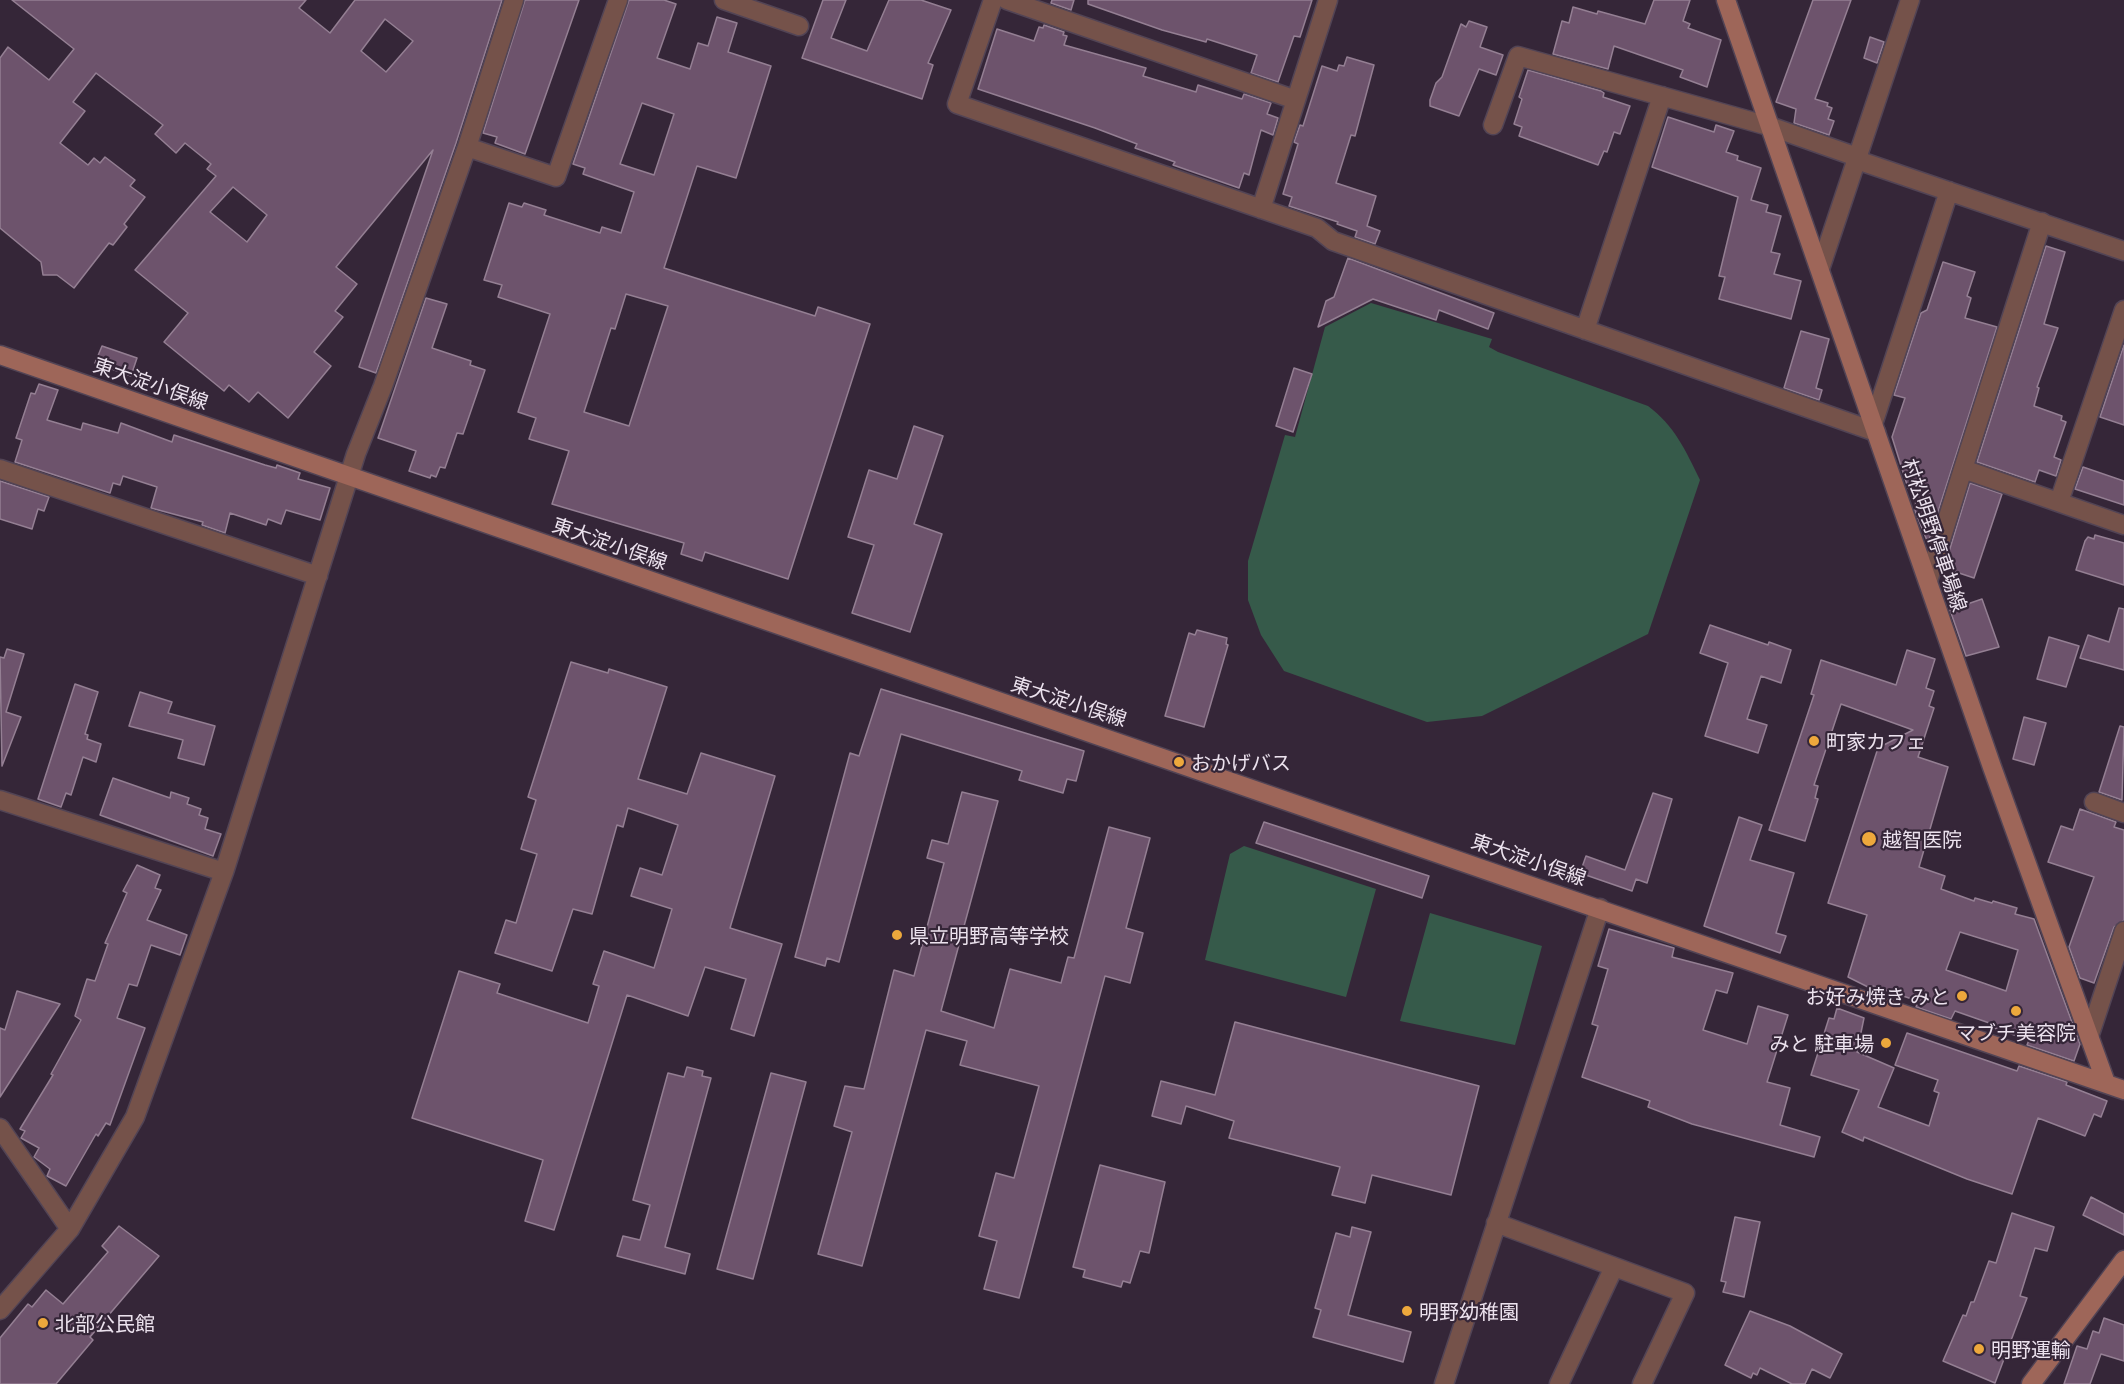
<!DOCTYPE html>
<html>
<head>
<meta charset="utf-8">
<style>
	body { margin:0 }
	canvas { display:block; background:#352638 }
</style>
</head>
<body>
<canvas width="2124" height="1384"></canvas>
<script>
const g = document.querySelector('canvas').getContext('2d');
g.lineJoin = 'round';
function paint(path, color) {
  g.fillStyle = color;
  g.fill(path, 'evenodd');
}
function stroke(path, color, width, dash) {
  g.strokeStyle = color;
  g.lineWidth = width;
  g.lineCap = dash ? 'butt' : 'round';
  g.setLineDash(dash || []);
  g.stroke(path);
}
function write(font, color, halo, rows, align = 'center') {
  g.font = font + ' Georgia,"Noto Sans JP",serif';
  g.lineWidth = 4.5;
  g.setLineDash([]);
  g.textBaseline = 'middle';
  g.strokeStyle = halo;
  g.fillStyle = color;
  for (const [text, x, y, turn = 0] of rows) {
    g.save();
    g.translate(x, y);
    g.rotate((+turn || 0) * Math.PI / 180);
    g.textAlign = isNaN(turn) ? turn : align;
    if (halo) g.strokeText(text, 0, 0);
    g.fillText(text, 0, 0);
    g.restore();
  }
}
paint(new Path2D(`
	M1371,303L1492,339L1489,347L1498,352L1648,406C1674,425 1686,451 1700,480L1648,634L1482,716L1427,722L1284,671L1261,635L1248,600V561L1285,435L1295,437L1325,327Z
	M1244,846L1376,889L1346,997L1205,960L1230,854Z
	M1430,913L1542,946L1515,1045L1400,1021Z`), '#365a4a');
const building = new Path2D(`
	M12,0H306L299,8L330,33L355,0H502L456,143L376,373L359,367L433,150L336,267L357,284L335,311L343,317L314,352L331,366L288,418L258,392L249,402L229,385L224,391L164,342L188,313L135,270L216,176L207,169L211,164L185,143L176,153L155,134L163,125L96,73L73,102L85,111L60,143L88,165L94,158L100,163L105,157L135,180L130,186L145,197L124,224L127,227L113,245L109,243L74,288L57,275H43L41,262L0,228V58L8,47L49,80L74,49ZM385,19L413,41L386,72L361,51ZM233,187L267,215L247,242L210,212Z
	M525,0H579L525,154L495,143L497,137L483,133Z
	M629,0H664L676,4L657,58L690,69L698,43L708,46L717,17L737,23L728,52L771,66L736,178L697,166L664,268L815,316L818,307L870,324L788,579L705,552L702,561L681,554L684,543L552,504L569,451L529,439L536,418L518,412L550,314L498,297L502,285L484,280L509,203L522,207L524,203L546,210L544,215L600,233L602,227L621,233L634,192L583,174L585,168L573,164ZM642,103L674,114L654,175L620,164ZM626,294L668,306L629,426L584,412L611,328L615,329Z
	M823,0H846L831,38L867,51L889,0H921L951,10L928,63L933,65L922,99L802,58Z
	M1052,0H1074L1071,10L1051,3Z
	M1088,0H1312L1300,37L1294,36L1278,82L1251,73L1257,55L1207,39L1206,42L1162,30L1088,4Z
	M1654,0H1690L1683,21L1690,24L1688,28L1721,40L1707,87L1680,77L1683,70L1614,46L1608,69L1553,54L1562,21L1569,23L1573,7L1597,14L1598,11L1645,24Z
	M1813,0H1851L1815,99L1828,103L1827,106L1832,108L1828,119L1834,121L1829,135L1794,123L1796,109L1776,102Z
	M1469,21L1487,27L1480,47L1503,55L1496,75L1479,69L1459,116L1430,106V100L1436,83L1442,77L1461,24L1466,27Z
	M1044,25L1064,32L1063,35L1067,36L1064,45L1146,68L1143,76L1196,92L1198,85L1242,99L1244,94L1271,103L1267,114L1278,118L1273,135L1261,130L1249,175L1244,173L1239,188L1173,165L1175,162L1135,148L1137,144L1095,128L978,89L997,29L1034,41L1039,27L1043,28Z
	M1870,37L1884,42L1877,63L1864,58Z
	M1347,57L1374,65L1355,136L1351,135L1336,183L1376,196L1367,226L1380,231L1375,244L1355,237L1357,231L1337,224L1338,222L1289,206L1292,197L1283,194L1298,144L1294,142L1300,125L1303,126L1322,66L1337,71L1339,65L1344,66Z
	M1528,70L1601,91L1604,93L1603,97L1630,106L1620,134L1614,132L1607,152L1604,151L1598,165L1519,136L1522,127L1514,124L1522,99L1519,97Z
	M1668,117L1714,132L1716,125L1734,131L1726,152L1738,156L1737,160L1761,168L1751,200L1768,205L1766,212L1781,216L1771,252L1780,254L1774,274L1801,281L1791,319L1719,299L1725,277L1719,276L1738,197L1652,167Z
	M2046,246L2065,252L2044,324L2058,328L2037,387L2039,388L2034,406L2062,416L2061,420L2066,422L2054,457L2061,460L2056,476L2039,470L2035,482L1977,462Z
	M1348,258L1494,313L1488,329L1439,310L1436,320L1373,299L1318,327L1326,301L1334,297Z
	M1943,262L1975,272L1967,296L1971,298L1965,318L1997,327L1928,543L1915,511L1916,497L1908,488L1892,437L1905,398L1894,395L1921,313L1927,310Z
	M426,298L447,304L432,348L471,361L470,365L485,370L463,434L457,433L445,468L440,467L436,477L431,475L430,478L409,471L416,451L378,438Z
	M1801,331L1829,339L1816,388L1822,390L1819,400L1784,388Z
	M2124,345V425L2100,417Z
	M102,346L137,358L131,376L95,363Z
	M1294,368L1312,374L1293,432L1276,426Z
	M39,384L58,390L47,420L81,430L83,423L118,433L121,423L172,442L174,435L265,465L276,468L277,465L300,473L298,479L330,488L320,520L286,510L281,524L268,519L266,525L230,513L225,533L202,525L203,522L151,508L157,487L123,476L120,485L113,483L110,493L15,462L22,440L16,438L31,393L35,394Z
	M914,426L943,436L914,524L942,534L910,632L852,613L874,545L848,537L869,470L897,479Z
	M2083,467L2124,481V505L2075,489Z
	M0,481L49,497L44,511L38,509L32,529L0,519Z
	M1970,483L2002,494L1974,578L1944,568Z
	M2095,535L2124,543V585L2076,570L2085,541L2088,537L2094,539Z
	M1982,599L1999,647L1966,656L1950,610Z
	M2119,608L2124,609V670L2080,658L2088,635L2109,642Z
	M1710,625L1768,645L1769,642L1791,650L1781,683L1761,676L1747,719L1767,725L1758,753L1705,736L1728,663L1700,653Z
	M1197,630L1227,638L1226,644L1228,645L1204,727L1165,716L1189,633L1195,635Z
	M2049,637L2079,646L2066,687L2037,679Z
	M7,649L24,654L6,712L21,717L2,766L0,657L4,658Z
	M1907,650L1935,659L1926,688L1934,691L1929,706L1934,708L1918,757L1948,767L1919,867L1945,876L1941,889L1974,901L1975,898L1992,903L1993,901L2017,908L2015,914L2034,919L2080,1044L2074,1061L2027,1045L2029,1040L1994,1028L1995,1025L1955,1011L1951,1019L1916,1007L1918,1001L1873,986L1872,989L1848,977L1867,915L1828,903L1878,748L1913,730L1841,704L1814,785L1818,786L1815,798L1818,799L1805,841L1769,830L1814,695L1811,694L1821,660L1896,685ZM1960,932L2018,950L2006,991L1946,970Z
	M571,662L608,673L609,669L667,687L638,779L687,794L701,753L775,776L730,928L782,944L754,1036L731,1029L746,979L705,967L688,1016L627,995L554,1230L525,1221L543,1160L412,1118L459,971L500,984L497,993L588,1023L599,986L593,984L604,951L654,968L672,909L631,896L640,868L662,875L678,825L628,808L623,827L617,825L592,914L573,909L552,971L495,953L506,920L516,923L537,854L521,849L536,800L528,797Z
	M75,684L98,692L85,734L88,735L87,739L101,744L96,762L83,757L71,795L66,793L61,807L38,799Z
	M881,689L1084,751L1076,781L1067,779L1063,793L1019,780L1022,771L901,734L839,962L827,958L825,966L795,957L850,753L859,756Z
	M140,692L172,702L168,713L215,726L204,765L178,758L183,740L129,726Z
	M2024,717L2046,723L2034,765L2013,759Z
	M2120,726L2124,727L2122,800L2099,792Z
	M113,778L170,798L171,792L189,798L187,804L201,809L199,815L208,818L205,829L221,834L213,856L100,815Z
	M962,792L998,801L941,1011L994,1028L1010,969L1061,983L1068,957L1074,958L1109,827L1150,838L1126,928L1143,933L1130,983L1105,976L1019,1298L984,1289L997,1241L979,1236L996,1173L1014,1178L1039,1086L960,1065L967,1041L926,1030L862,1266L818,1254L852,1132L834,1126L845,1086L864,1089L894,970L914,976L944,863L927,858L932,840L948,844Z
	M1653,793L1672,799L1647,883L1636,879L1632,891L1580,873L1586,856L1625,870Z
	M2080,809L2116,822L2114,827L2124,830V920L2114,927L2094,983L2080,978L2069,947L2094,877L2048,862L2061,826L2073,830Z
	M1739,817L1762,825L1750,860L1794,873L1776,933L1786,936L1780,953L1704,926Z
	M1264,822L1429,876L1422,898L1256,843Z
	M137,865L160,875L155,888L161,890L147,920L187,935L180,955L151,945L137,986L129,984L117,1018L145,1028L110,1125L106,1123L98,1136L96,1134L66,1186L47,1176L50,1169L34,1157L39,1148L21,1138L25,1131L20,1129L53,1075L51,1074L81,1020L75,1016L87,979L95,981L108,944L105,943L127,893L123,891Z
	M1609,929L1674,948L1672,957L1733,973L1727,993L1716,990L1703,1030L1747,1044L1758,1006L1788,1015L1767,1082L1790,1088L1780,1125L1820,1137L1814,1157L1692,1124L1648,1107L1650,1101L1582,1077L1598,1026L1592,1024L1608,969L1598,966Z
	M17,991L60,1004L0,1097V1028L5,1030Z
	M1837,1008L1864,1018L1857,1052L1894,1068L1878,1107L1929,1126L1939,1093L1934,1091L1938,1080L1895,1065L1907,1033L2017,1071L2019,1066L2067,1082L2066,1085L2107,1101L2101,1117L2094,1114L2085,1136L2038,1118L2012,1194L1967,1179L1864,1137L1863,1141L1842,1132L1859,1090L1811,1075L1829,1018L1834,1019Z
	M1235,1022L1479,1086L1451,1195L1372,1175L1365,1203L1332,1195L1340,1167L1229,1138L1234,1121L1186,1106L1181,1124L1152,1116L1161,1081L1215,1095Z
	M687,1067L703,1071L702,1076L711,1078L665,1247L690,1254L685,1274L617,1256L623,1236L640,1240L650,1205L633,1200L668,1073L684,1077Z
	M771,1073L806,1082L753,1279L717,1269Z
	M1100,1165L1165,1182L1149,1253L1140,1251L1130,1283L1123,1281L1121,1287L1083,1277L1085,1270L1073,1267Z
	M2091,1197L2124,1214V1235L2083,1215Z
	M2012,1213L2054,1227L2047,1251L2035,1248L2020,1296L2027,1298L1995,1383L1943,1361L1963,1315L1966,1316L1971,1302H1974L1989,1261L1996,1263Z
	M1735,1217L1760,1222L1744,1297L1723,1292L1726,1282L1721,1281Z
	M119,1226L159,1256L90,1337L93,1340L56,1384H0V1338L28,1304L32,1307L46,1290L63,1304L108,1252L102,1246Z
	M1352,1227L1371,1232L1348,1315L1411,1332L1403,1362L1313,1337L1321,1310L1315,1308L1336,1233L1350,1237Z
	M1750,1311L1790,1326L1842,1354L1830,1378L1812,1369L1805,1384H1792L1760,1368L1757,1375L1753,1373L1751,1378L1725,1365Z
	M2104,1318L2124,1325V1361L2101,1354L2090,1384H2064L2077,1346L2087,1349L2093,1331L2099,1333Z`);
paint(building, '#6d536c');
stroke(building, '#947f93', 1.5);
const street = new Path2D(`
	M724,0L799,26
	M993,0L957,104L1317,228L1333,241L1876,432
	M1007,0L1296,100
	M1493,125L1518,56L1772,127L1857,157
	M467,147L556,177L618,0
	M1857,160L2124,251
	M1261,209L1328,0
	M1820,269L1910,0
	M1585,330L1662,96
	M1873,424L1949,191
	M0,469L318,576
	M1963,469L2042,222
	M2059,502L2124,310
	M1928,581L1963,469L2124,525
	M0,800L224,872
	M2094,802L2124,813
	M2089,1037L2124,931
	M0,1128L70,1229
	M1496,1223L1685,1293L1642,1384
	M0,1310L70,1229L135,1117L224,872L356,454L383,386L467,147L514,0
	M1444,1384L1600,908
	M1559,1384L1614,1267`);
const secondary = new Path2D(`
	M1726,0L1992,767L2106,1083
	M0,355C709,598 1415,848 2124,1090
	M2031,1384L2124,1260`);
stroke(street, '#524455', 21);
stroke(secondary, '#524455', 21);
stroke(street, '#75524a', 18);
stroke(secondary, '#9e6659', 18);
for (const [x, y, r, color] of [
	[1814,741,6,"#eda83c"],
	[1179,762,6,"#eda83c"],
	[1869,839,8,"#eda83c"],
	[897,935,6,"#eda83c"],
	[1962,996,6,"#eda83c"],
	[2016,1011,6,"#eda83c"],
	[1886,1043,6,"#eda83c"],
	[1407,1311,6,"#eda83c"],
	[43,1323,6,"#eda83c"],
	[1979,1349,6,"#eda83c"]
]) {
  const dot = new Path2D();
  dot.arc(x, y, r, 0, 2 * Math.PI);
  g.fillStyle = color;
  g.fill(dot);
  stroke(dot, '#352638', 2);
}
write('20px', '#ece2ee', '#352638', [
	["東大淀小俣線",151,383,19],
	["村松明野停車場線",1935,535,71],
	["東大淀小俣線",610,543,19],
	["東大淀小俣線",1069,701,18],
	["東大淀小俣線",1529,859,19]
]);
write('20px', '#ece2ee', '#352638', [
	["町家カフェ",1826,741],
	["おかげバス",1191,762],
	["越智医院",1882,839],
	["県立明野高等学校",909,935],
	["お好み焼き みと",1950,996,"right"],
	["マブチ美容院",2016,1032,"center"],
	["みと 駐車場",1874,1043,"right"],
	["明野幼稚園",1419,1311],
	["北部公民館",55,1323],
	["明野運輸",1991,1349]
], 'left');
</script>
</body>
</html>
